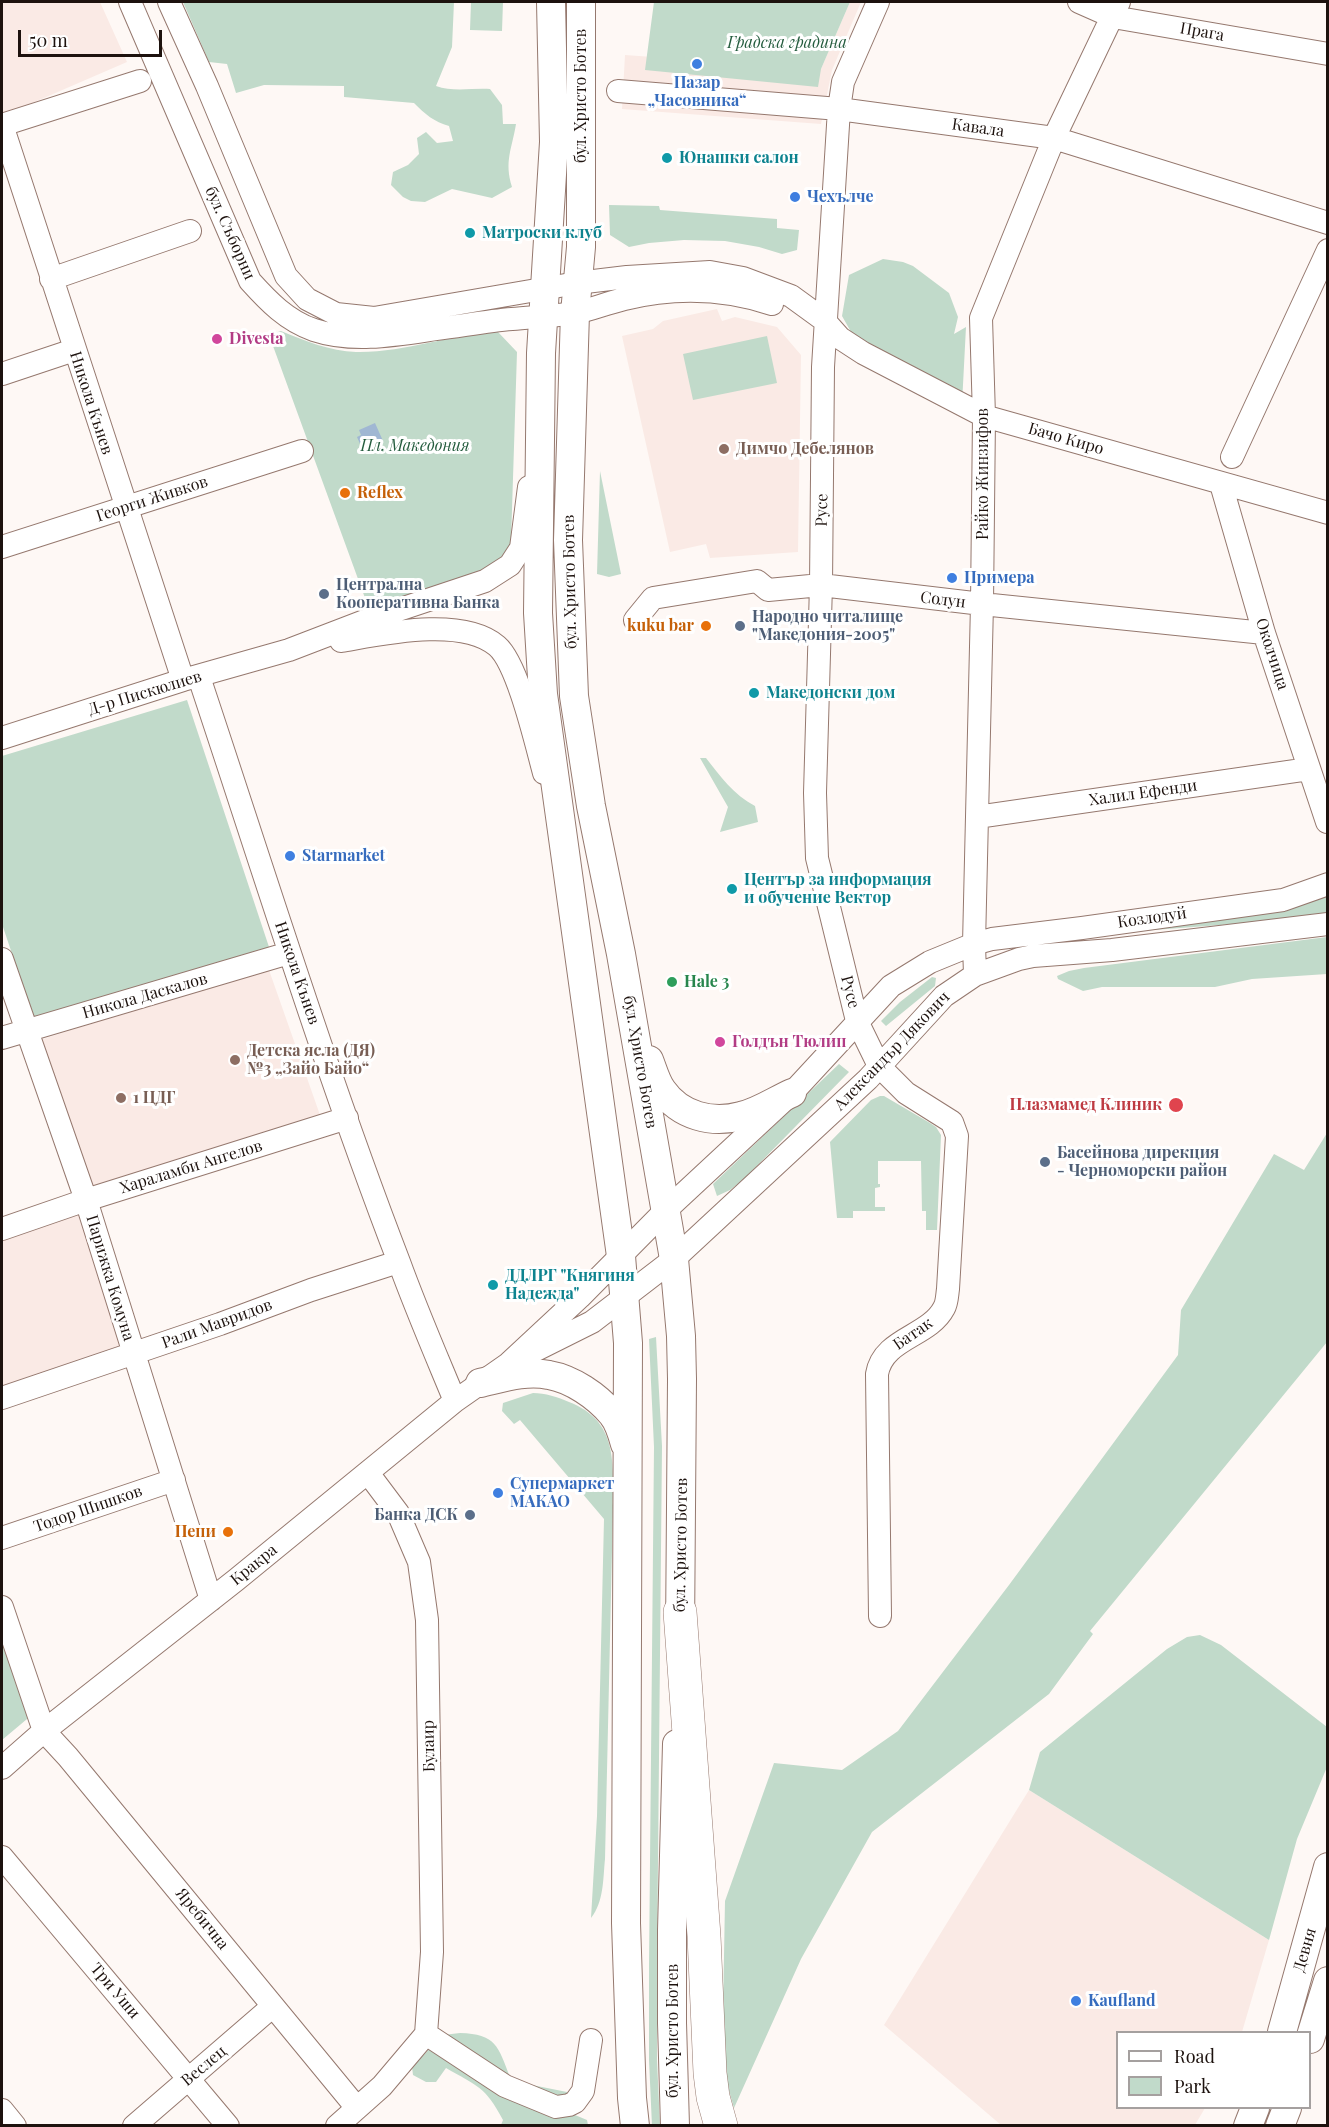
<!DOCTYPE html>
<html>
<head>
<meta charset="utf-8">
<style>
	body { margin:0 }
	#map { position:relative; width:1329px; height:2127px; overflow:hidden; background:#fef8f5; font-family:"Playfair Display",serif }
	canvas { display:block }
	.frame { position:absolute; inset:0; border:3px solid #1d120e; pointer-events:none }
	.legend { position:absolute; left:1116px; top:2031px; width:195px; height:78px; box-sizing:border-box; background:#fff; border:2px solid #a5a09f; margin:0; padding:8px 10px; list-style:none; font-size:18px; color:#1d120e }
	.legend li { display:flex; align-items:center; gap:12px; height:30px }
	.legend b { width:30px; border:2px solid #a5a09f }
	.scale { position:absolute; left:18px; top:30px; width:144px; height:27px; box-sizing:border-box; border:3px solid #1d120e; border-top:0; padding-left:8px; font-size:18px; line-height:21px; white-space:nowrap; color:#1d120e; -webkit-text-stroke:4px #fff; paint-order:stroke }
</style>
</head>
<body>
<div id="map">
<canvas width="1329" height="2127"></canvas>
<div class="frame"></div>
<ul class="legend">
<li><b style="height:8px;background:#fff"></b>Road</li>
<li><b style="height:16px;background:#c1daca"></b>Park</li>
</ul>
<div class="scale">50 m</div>
</div>
<script>
const g = document.querySelector('canvas').getContext('2d');
g.lineJoin = 'round';
function paint(path, color) {
  g.fillStyle = color;
  g.fill(path, 'evenodd');
}
function stroke(path, color, width, dash) {
  g.strokeStyle = color;
  g.lineWidth = width;
  g.lineCap = dash ? 'butt' : 'round';
  g.setLineDash(dash || []);
  g.stroke(path);
}
function write(font, color, halo, rows, align = 'center') {
  g.font = font + ' "Playfair Display",serif';
  g.lineWidth = 6;
  g.setLineDash([]);
  g.textBaseline = 'middle';
  g.strokeStyle = halo;
  g.fillStyle = color;
  for (const [text, x, y, turn = 0] of rows) {
    g.save();
    g.translate(x, y);
    g.rotate((+turn || 0) * Math.PI / 180);
    g.textAlign = isNaN(turn) ? turn : align;
    if (halo) g.strokeText(text, 0, 0);
    g.fillText(text, 0, 0);
    g.restore();
  }
}
paint(new Path2D(`
	M2,2H100L127,62L30,104L2,113Z
	M850,2H861L832,70L821,124L622,109L625,55L821,69Z
	M717,309L722,321L735,317L777,327L801,355L798,552L710,558L706,544L670,552L622,336L653,329L663,321Z
	M269,970L320,1115L92,1190L40,1040L151,1004Z
	M86,1200L133,1354L2,1398V1229Z
	M1029,1790L1269,1940L1242,2032H1118V2108H1205L1195,2125H1001L884,2025Z`), '#faeae5');
paint(new Path2D(`
	M183,2H454L452,47L436,86C452,92 472,88 490,89L502,105L503,124H516C512,149 504,161 512,187L492,198L452,189L425,202L411,201L403,197L391,185L393,172L408,165L419,154L417,138L426,132L437,143L453,141L449,126C434,122 425,114 414,103L344,97V86L264,85L236,93L227,64L209,62Z
	M471,2H503L502,31L470,30Z
	M654,2H850L821,69L818,87L645,70Z
	M609,205L659,206L660,210L777,219V228L799,230L797,250L782,254L759,247L725,241L684,240L649,243L629,247L610,235Z
	M883,259L903,262L913,266L949,293L958,317L954,334L966,327L962,404L863,353L842,316L849,275Z
	M281,331C305,341 330,351 356,352C404,353 450,334 498,332L517,352L511,541L506,556L493,568L369,609L269,335Z
	M767,336L777,383L693,400L683,354Z
	M600,471L621,574L609,577L597,574Z
	M187,700L270,950L34,1019L2,924V756Z
	M700,758H706C720,776 734,795 755,806L758,822L720,832L728,807Z
	M1327,884V917L1127,932Z
	M1327,937V974L1252,979L1215,987H1102L1083,991L1058,979L1057,976L1069,971L1084,968Z
	M932,977L936,978L935,986L886,1026L881,1021L900,1002Z
	M839,1064L849,1072L744,1179L730,1190L717,1196L713,1184Z
	M880,1096H884L930,1123L936,1127L941,1135L937,1230H926V1211H922L921,1161H878V1184H880V1187L875,1188V1207H885V1211H853V1218H837L830,1142L871,1100Z
	M1327,1133V1342L1090,1631L1093,1634L1049,1694L872,1832L801,1959L734,2108L722,2066L725,1901L774,1763L842,1770L898,1731L1009,1585L1178,1355L1181,1310L1274,1154L1304,1170Z
	M656,1337L662,1446L657,1965V2060L660,2125L652,2126L649,2060V1965L654,1447L649,1339Z
	M533,1393C545,1393 558,1397 569,1402C618,1421 613,1462 613,1506L605,1859C603,1879 604,1902 591,1918L597,1816L604,1519L520,1420L514,1424L502,1411L503,1403Z
	M2,1623L33,1714L2,1740Z
	M1200,1635L1221,1645L1327,1727V1767L1297,1839L1269,1940L1029,1790L1040,1752L1167,1649L1187,1637Z
	M460,2033C496,2034 498,2046 510,2077L527,2084L567,2092L575,2115L587,2120L588,2125H501L503,2120C485,2086 477,2086 446,2068L436,2082H426L413,2075L412,2067L443,2035Z`), '#c1daca');
paint(new Path2D(`
	M375,423L383,441L367,449L365,444L361,446L357,437L361,435L359,430Z`), '#a0b7d3');
const minor = new Path2D(`
	M130,2L250,281C268,301 287,321 314,330C353,343 396,335 436,329C461,326 487,321 512,319C533,317 555,316 576,313C592,309 608,303 624,299C673,287 724,288 772,304
	M169,2L207,86L286,276L307,299L336,314L374,318L577,283L627,277L710,272L743,278L791,296L824,320L840,338L863,353L984,416L1328,513
	M878,2L843,82L839,109L823,367L821,585L815,793L817,858L857,1021L879,1066L906,1093L952,1122L957,1136L948,1289C947,1296 947,1303 944,1308C929,1337 883,1338 877,1374L880,1616
	M1079,2L1113,17L1328,54
	M618,91L839,109L1054,138L1328,223
	M2,125L183,680
	M2,125L140,81
	M51,279L190,231
	M2,374L74,350
	M1232,457L1328,250
	M1221,484L1264,633L1327,822
	M2,547L302,451
	M635,620L653,598L757,581L768,590L821,585L982,604L1264,633
	M341,641C382,634 462,616 497,646C518,664 536,744 544,773
	M199,677C264,872 325,1070 399,1262C416,1309 436,1355 455,1401
	M2,738L183,680L289,650L362,622L485,581L510,565L521,548L529,487
	M977,817L1309,769
	M2,959L86,1200L211,1600
	M975,975L974,944L982,604L984,416L981,318L1054,138L1119,2
	M2,1038L289,953
	M2,1229L86,1200L347,1118
	M528,1354L592,1322L674,1259L868,1079L944,996L975,975L1019,959L1033,956L1112,950L1328,924
	M2,1398L220,1324L311,1290L398,1262
	M368,1473L398,1513L419,1562L427,1620L432,1952L426,2034
	M2,1538L174,1480
	M2,1607L44,1731L68,1757L357,2108
	M2,1768L44,1731L236,1580L455,1401L508,1364L580,1297L665,1211L792,1093L891,986L930,962L974,944L992,939L1082,928L1283,900L1328,884
	M2,1857L228,2126
	M426,2034L505,2086L556,2107L569,2105L575,2102L583,2091L591,2040
	M2,2110L15,2126
	M134,2126L273,2006
	M337,2126L382,2086L426,2034`);
const major = new Path2D(`
	M551,2L554,142L541,353L538,613L543,694L621,1256L628,1343L626,1923L632,2098L635,2126
	M581,2V247L575,313L568,540L574,696L591,806L621,954L674,1259L681,1336L682,1379L680,1635
	M649,1060C653,1070 656,1082 662,1090C680,1116 712,1124 741,1116C759,1112 776,1100 792,1093
	M480,1383C502,1378 526,1370 549,1375C572,1379 597,1396 612,1414C619,1422 622,1433 625,1444
	M1282,2032L1328,1867
	M1310,2039L1328,1981
	M675,2126L672,2023V1930L677,1744
	M1248,2126L1255,2108
	M1280,2126L1287,2108`);
const highway = new Path2D(`
	M680,1612L704,1936L710,2073L713,2097L721,2126`);
stroke(minor, '#95786e', 24);
stroke(major, '#95786e', 30);
stroke(highway, '#95786e', 34);
stroke(minor, '#fff', 22);
stroke(major, '#fff', 28);
stroke(highway, '#fff', 33);
for (const [x, y, r, color] of [
	[697,64,6,"#3f7fe0"],
	[667,158,6,"#0f9aa8"],
	[795,197,6,"#3f7fe0"],
	[470,233,6,"#0f9aa8"],
	[217,339,6,"#d1479c"],
	[724,449,6,"#8d6e63"],
	[345,493,6,"#e8710a"],
	[952,578,6,"#3f7fe0"],
	[324,594,6,"#5c6f8a"],
	[706,626,6,"#e8710a"],
	[740,626,6,"#5c6f8a"],
	[754,693,6,"#0f9aa8"],
	[290,856,6,"#3f7fe0"],
	[732,889,6,"#0f9aa8"],
	[672,982,6,"#2e9e5b"],
	[720,1042,6,"#d1479c"],
	[235,1060,6,"#8d6e63"],
	[121,1098,6,"#8d6e63"],
	[1176,1105,8,"#e0444e"],
	[1045,1162,6,"#5c6f8a"],
	[493,1285,6,"#0f9aa8"],
	[498,1493,6,"#3f7fe0"],
	[470,1515,6,"#5c6f8a"],
	[228,1532,6,"#e8710a"],
	[1076,2001,6,"#3f7fe0"]
]) {
  const dot = new Path2D();
  dot.arc(x, y, r, 0, 2 * Math.PI);
  g.fillStyle = color;
  g.fill(dot);
  stroke(dot, '#fff', 2);
}
write('16px', '#1d120e', '#fff', [
	["Прага",1202,32,10],
	["бул. Христо Ботев",581,96,-90],
	["Кавала",978,128,8],
	["бул. Съборни",230,233,66],
	["Никола Кънев",91,403,72],
	["Бачо Киро",1066,439,16],
	["Райко Жинзифов",983,474,-90],
	["Георги Живков",152,499,-18],
	["Русе",822,510,-89],
	["бул. Христо Ботев",570,582,-91],
	["Солун",943,600,7],
	["Околчица",1272,654,72],
	["Д-р Пискюлиев",145,693,-17],
	["Халил Ефенди",1143,793,-8],
	["Козлодуй",1152,918,-8],
	["Никола Кънев",297,973,71],
	["Русе",850,992,75],
	["Никола Даскалов",145,996,-16],
	["Александър Дякович",892,1051,-46],
	["бул. Христо Ботев",640,1062,80],
	["Хараламби Ангелов",191,1167,-17],
	["Парижка Комуна",110,1278,73],
	["Рали Мавридов",217,1324,-20],
	["Батак",913,1334,-35],
	["Тодор Шишков",88,1509,-19],
	["бул. Христо Ботев",681,1545,-89],
	["Кракра",254,1565,-39],
	["Булаир",429,1746,-91],
	["Яребична",202,1919,51],
	["Девня",1305,1950,-74],
	["Три Уши",115,1991,50],
	["бул. Христо Ботев",673,2031,-90],
	["Веслец",204,2066,-40]
]);
write('italic 16px', '#245c3e', '#fff', [
	["Градска градина",787,43],
	["Пл. Македония",415,446]
]);
write('bold 16px', '#366cbe', '#fff', [
	["Пазар",697,83,"center"],
	["„Часовника“",697,101,"center"],
	["Чехълче",807,197],
	["Примера",964,578],
	["Starmarket",302,856],
	["Супермаркет",510,1484],
	["МАКАО",510,1502],
	["Kaufland",1088,2001]
], 'left');
write('bold 16px', '#0d838f', '#fff', [
	["Юнашки салон",679,158],
	["Матроски клуб",482,233],
	["Македонски дом",766,693],
	["Център за информация",744,880],
	["и обучение Вектор",744,898],
	["ДДЛРГ \"Княгиня",505,1276],
	["Надежда\"",505,1294]
], 'left');
write('bold 16px', '#b23c85', '#fff', [
	["Divesta",229,339],
	["Голдън Тюлип",732,1042]
], 'left');
write('bold 16px', '#785e54', '#fff', [
	["Димчо Дебелянов",736,449],
	["Детска ясла (ДЯ)",247,1051],
	["№3 „Зайо Байо“",247,1069],
	["1 ЦДГ",133,1098]
], 'left');
write('bold 16px', '#c56008', '#fff', [
	["Reflex",357,493,"left"],
	["kuku bar",694,626],
	["Пепи",216,1532]
], 'right');
write('bold 16px', '#4e5e75', '#fff', [
	["Централна",336,585],
	["Кооперативна Банка",336,603],
	["Народно читалище",752,617],
	["\"Македония-2005\"",752,635],
	["Басейнова дирекция",1057,1153],
	["- Черноморски район",1057,1171],
	["Банка ДСК",458,1515,"right"]
], 'left');
write('bold 16px', '#27864d', '#fff', [
	["Hale 3",684,982]
], 'left');
write('bold 16px', '#be3a42', '#fff', [
	["Плазмамед Клиник",1162,1105]
], 'right');
</script>
</body>
</html>
